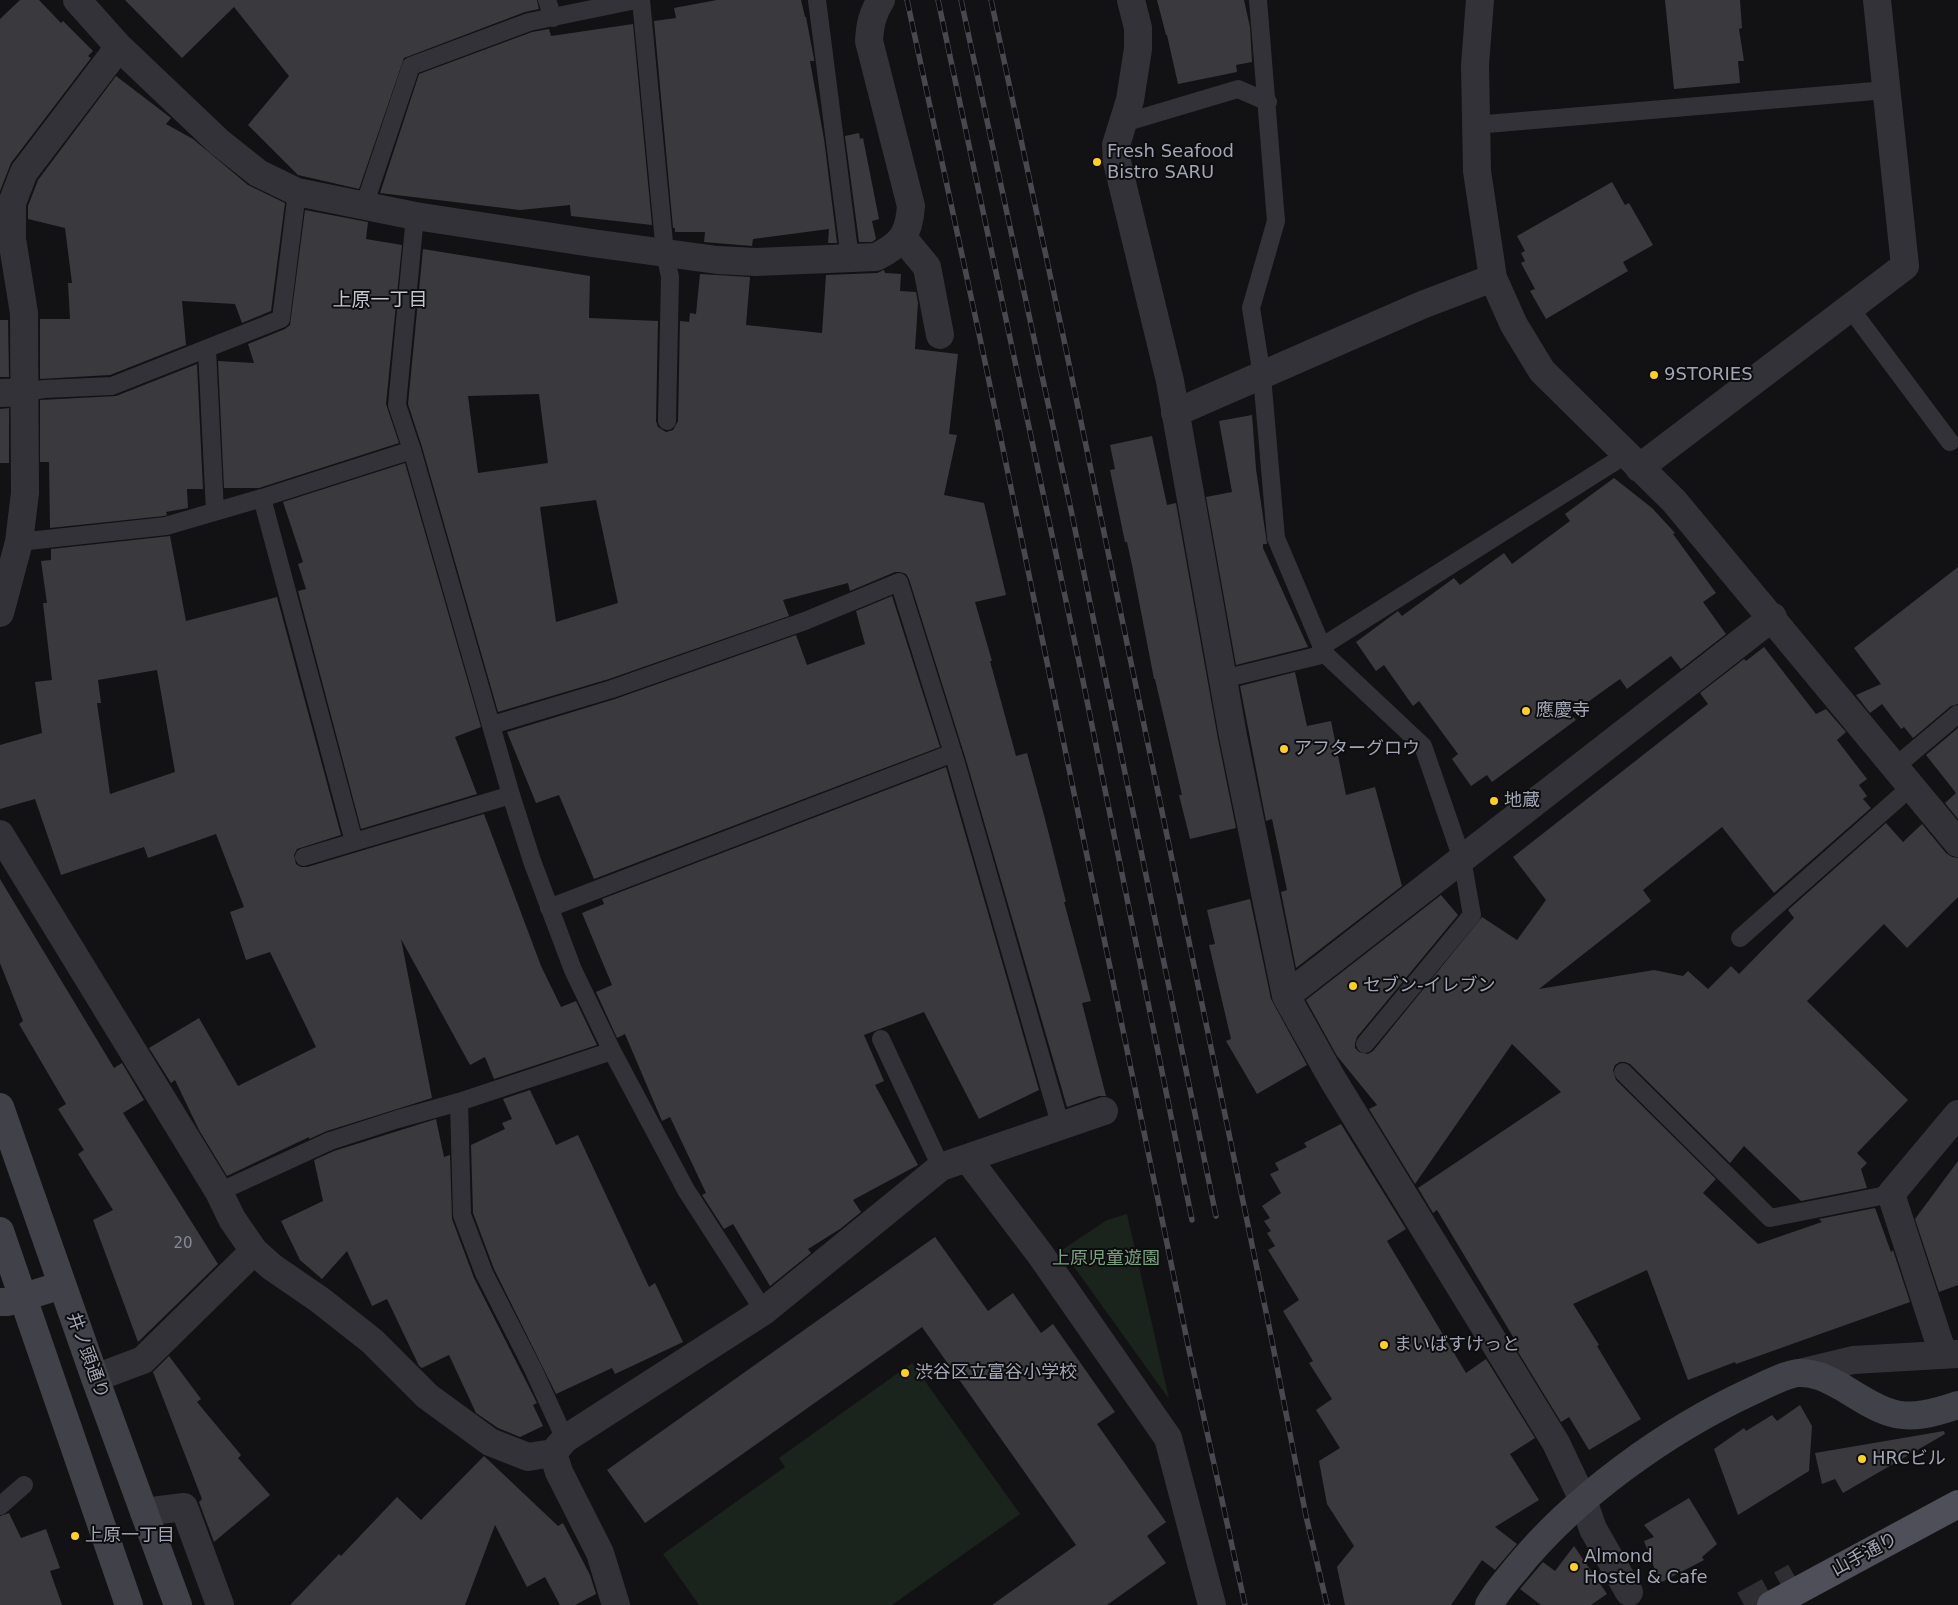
<!DOCTYPE html>
<html>
<head>
<meta charset="utf-8">
<style>
	body { margin:0 }
	canvas { display:block; background:#121113 }
</style>
</head>
<body>
<canvas width="1958" height="1605"></canvas>
<script>
const g = document.querySelector('canvas').getContext('2d');
g.lineJoin = 'round';
function paint(path, color) {
  g.fillStyle = color;
  g.fill(path, 'evenodd');
}
function stroke(path, color, width, dash) {
  g.strokeStyle = color;
  g.lineWidth = width;
  g.lineCap = dash ? 'butt' : 'round';
  g.setLineDash(dash || []);
  g.stroke(path);
}
function write(font, color, halo, rows, align = 'center') {
  g.font = font + ' "DejaVu Sans","Noto Sans JP",sans-serif';
  g.lineWidth = 4;
  g.setLineDash([]);
  g.textBaseline = 'middle';
  g.strokeStyle = halo;
  g.fillStyle = color;
  for (const [text, x, y, turn = 0] of rows) {
    g.save();
    g.translate(x, y);
    g.rotate((+turn || 0) * Math.PI / 180);
    g.textAlign = isNaN(turn) ? turn : align;
    if (halo) g.strokeText(text, 0, 0);
    g.fillText(text, 0, 0);
    g.restore();
  }
}
paint(new Path2D(`
	M1127,1214L1169,1399L1062,1250L1107,1220Z
	M912,1363L1020,1514L892,1605H699L663,1554L785,1467L779,1458Z`), '#1b231d');
paint(new Path2D(`
	M20,0H39L61,23L63,21L93,51L88,56L91,58L11,163L0,191V19Z
	M125,0H537L539,9L525,12L404,58L359,189L298,175L248,125L289,76L234,7L182,58Z
	M717,0H801L805,17H806L814,59V61H810L824,139L837,243H828L829,229L753,239L752,246L704,242L705,232H675V228H673L654,21L676,18L674,8Z
	M1157,0H1244L1250,27L1252,62L1236,65L1237,72L1178,84L1167,35H1166Z
	M1665,0H1740L1742,28L1739,29L1744,61H1738L1740,83L1674,89Z
	M633,24L652,225L571,216L570,205L520,210L380,193L419,74L532,32L549,29L551,36Z
	M116,76L171,118L166,124L193,139L248,185L285,203L271,311L242,323L235,304L182,301L186,345L110,375L40,379V319H70L68,283H72L65,228L28,219V206L38,180Z
	M859,133L860,139L863,138L879,219L872,221L876,239L872,242H859L845,136Z
	M1612,182L1625,205L1629,203L1653,245L1623,262L1628,271L1546,319L1530,291L1535,289L1521,263L1525,261L1521,253L1525,251L1517,236Z
	M305,210L368,222L366,239L402,245L386,404L399,443L259,488H224L218,361L254,363L248,344L285,329L290,325Z
	M423,249L590,276L589,318L658,321L656,421L658,427L666,432L673,430L678,421L680,321L689,322L690,313L696,314L700,274L750,277L746,325L822,333L826,275L877,273L884,270L885,273L901,274L900,291L916,292L918,303L915,349L958,354L949,434L957,435L944,495L984,503L1006,595L975,602L992,661H990L1016,756L1027,753L1044,815L1066,902H1064L1091,1001L1082,1003L1106,1096H1099L1067,1107L966,760L909,579L906,574L900,572H895L850,591L848,583L783,600L789,616L609,679L498,712L422,447L408,404ZM539,394L548,463L478,473L468,396ZM596,500L618,603L556,622L540,507Z
	M0,320H8L9,377H0Z
	M197,364L203,489H187L188,508L166,512L167,515L164,516L50,528L49,462H40V400L116,396Z
	M9,408V463H0V409Z
	M1252,415L1256,469L1267,544H1263V548L1308,647L1236,665L1206,497L1232,492L1219,421Z
	M1152,436L1167,505L1176,503L1218,739L1236,828L1190,839L1179,795H1182L1155,679H1154L1132,565L1127,542H1125L1110,470L1115,469L1110,445Z
	M405,463L481,727L455,737L477,794L361,829L298,591L306,589L298,564L303,562L283,502Z
	M1614,478L1652,508L1675,533L1673,534L1716,593L1703,602L1726,634L1681,669L1671,656L1627,689L1620,679L1571,714L1576,720L1492,782L1487,775L1471,786L1452,759L1458,754L1419,701L1413,706L1384,665L1376,671L1356,642L1398,611L1402,616L1454,578L1460,585L1504,553L1512,564L1570,521L1565,514Z
	M170,536L186,621L277,597L341,835L297,849L294,855L296,864L301,867H307L484,814L541,966L561,1007L576,1001L597,1045L494,1079L485,1057L470,1065L401,939L432,1098L327,1131L309,1139V1137L227,1176L199,1130L175,1080L171,1083L149,1048L199,1018L238,1086L316,1047L270,952L246,960L230,912L244,907L216,834L148,858L144,847L61,875L35,799L0,809V745L42,733L35,682L52,680L43,603H47L41,561L51,560V549ZM157,670L175,772L110,794L97,703H101L98,680Z
	M1958,567V704L1951,706L1913,738L1904,727L1901,729L1882,704L1870,713L1856,695L1881,684L1854,648Z
	M892,596L940,747L594,879L559,795L536,803L507,732L615,699L796,635L807,665L865,644L856,611Z
	M1764,647L1816,714L1826,709L1846,732L1837,740L1867,779L1859,785L1867,796L1863,799L1871,808L1774,893L1722,827L1643,890L1651,901L1539,989L1654,970L1683,976L1688,971L1708,989L1731,966L1739,974L1794,918L1788,910L1886,823L1903,842L1922,824L1946,853L1952,857L1958,858V897L1907,948L1884,924L1807,1001L1908,1100L1857,1153L1867,1163L1861,1169L1867,1188L1801,1201L1744,1146L1730,1163L1630,1064L1625,1062H1620L1615,1065L1613,1070L1616,1080L1716,1179L1703,1193L1758,1244L1822,1222L1819,1219L1875,1208L1891,1252L1893,1250L1910,1302L1736,1364L1735,1362L1688,1380L1647,1270L1573,1304L1599,1345L1597,1346L1641,1419L1589,1450L1569,1417L1561,1422L1512,1342L1515,1340L1437,1210L1433,1213L1418,1188L1561,1092L1512,1044L1415,1184L1369,1109L1377,1105L1337,1056L1306,1000L1441,895L1458,915L1357,1037L1355,1043V1048L1359,1052L1368,1054L1373,1051L1482,917L1517,940L1546,900L1513,857L1708,704L1700,693L1744,659L1746,661Z
	M1295,672L1307,726L1331,721L1346,795L1375,787L1402,886L1296,968L1281,892L1287,890L1272,819L1266,821L1240,686Z
	M1958,728V819L1945,803L1956,793L1926,755Z
	M946,767L1039,1090L979,1119L924,1012L864,1035L884,1081L875,1085L918,1165L853,1200L861,1212L840,1229L808,1249L811,1253L770,1286L733,1224L724,1229L702,1195L706,1193L670,1117L662,1121L625,1034L617,1038L596,992L612,985L582,913L604,904L602,899Z
	M0,879L114,1068L122,1063L144,1100L123,1113L218,1264L138,1342L93,1220L113,1210L78,1154L84,1150L58,1109L66,1104L19,1024L23,1021L0,963Z
	M1250,899L1271,999L1307,1065L1257,1094L1226,1041L1231,1039L1209,945L1215,944L1207,910Z
	M530,1090L556,1145L578,1135L649,1287L655,1283L683,1342L615,1374L612,1368L556,1394L494,1269L473,1213L471,1145L505,1129L502,1123L512,1119L503,1099Z
	M436,1119L444,1157L450,1155L452,1219L474,1278L537,1403L533,1405L543,1426L520,1437L498,1428L476,1413L449,1355L422,1368L419,1366L387,1299L372,1306L347,1251L322,1279L300,1260L281,1221L323,1201L314,1160L334,1151Z
	M1341,1124L1406,1229L1387,1241L1466,1373L1486,1359L1535,1438L1510,1454L1539,1500L1495,1527L1517,1544L1495,1570L1482,1560L1451,1605H1345L1337,1567L1354,1546L1327,1504L1319,1461L1340,1448L1316,1410L1332,1399L1309,1363L1313,1361L1283,1311L1299,1300L1268,1250L1275,1246L1267,1233L1271,1231L1264,1221L1270,1218L1262,1206L1281,1193L1270,1174L1279,1170L1275,1163L1307,1147L1304,1143Z
	M1958,1161V1285L1939,1292L1915,1219Z
	M935,1237L988,1311L1013,1293L1041,1333L1053,1324L1115,1412L1097,1424L1166,1522L1147,1536L1166,1563L1107,1605H992L1076,1545L922,1327L645,1523L607,1470Z
	M169,1356L201,1399L197,1402L241,1455L238,1458L270,1495L214,1542L199,1502L202,1499L153,1372Z
	M1800,1405L1812,1426L1809,1471L1738,1515L1714,1449L1744,1428L1746,1431L1772,1415L1777,1421Z
	M1944,1431L1945,1434L1843,1493L1835,1479L1822,1484L1815,1453Z
	M484,1456L558,1526L563,1523L590,1575L596,1594L575,1605H560L545,1577L527,1587L495,1525L465,1605H290L339,1554L341,1556L397,1497L421,1520Z
	M1689,1498L1717,1544L1702,1557L1704,1560L1660,1583L1644,1541L1654,1537L1644,1525Z
	M9,1513L21,1538L46,1529L60,1568L50,1571L62,1605H0V1516Z
	M1574,1546L1607,1594L1591,1605H1541L1520,1589L1543,1562L1555,1571Z`), '#39393e');
stroke(new Path2D(`
	M1744,1605L1795,1577`), '#2f2f33', 28, [28, 14]);
stroke(new Path2D(`
	M547,0L553,18
	M641,0L665,253L670,277L667,421
	M817,0L850,259
	M1258,0L1276,221L1251,308L1262,376L1276,538L1325,654L1423,746L1462,859L1472,915L1365,1044
	M1124,123L1238,89L1268,102
	M1475,125L1886,90
	M364,206L411,66L529,22L636,0
	M415,216L397,405L412,450L511,795L532,861L573,970L612,1051L686,1190L764,1311
	M1850,308L1950,442
	M207,350L215,512
	M26,392L44,389L112,386L281,319L297,192
	M262,498L354,842
	M19,542L166,526L262,498L412,450
	M1321,647L1627,454
	M1223,679L1325,654
	M492,725L612,689L805,621L899,582L956,763L1061,1127
	M1896,766L1958,714
	M304,857L511,795
	M549,908L953,753
	M1740,938L1912,786
	M881,1039L941,1167
	M1623,1072L1770,1218L1891,1194
	M459,1102L462,1215L484,1273L533,1369L565,1439
	M219,1192L330,1141L398,1119L459,1102L612,1051
	M0,1506L24,1485`), '#323238', 18);
stroke(new Path2D(`
	M77,0L119,47L219,142L258,173L297,192L415,216L592,243L717,260L756,262L876,257C902,244 909,234 911,206L869,41C870,25 872,14 881,0
	M1131,0L1138,28V49L1130,100L1116,145L1117,162L1170,381L1233,736L1286,996L1333,1080L1556,1443L1583,1500L1593,1529L1629,1592
	M1480,0L1475,65L1477,171L1493,278L1514,325L1542,371L1674,501L1958,843
	M903,238L927,267L940,335
	M0,393L26,392
	M1175,413L1422,305L1493,278
	M1639,468L1905,266L1877,0
	M0,613L19,542L25,493L24,313L12,239V203L24,172L119,47
	M0,834L219,1192L232,1219L254,1251L272,1267L320,1300L372,1341L427,1396L490,1442L528,1457L553,1453L565,1439L764,1311L941,1167L1104,1111
	M1286,996L1773,617
	M967,1158L1040,1254L1168,1438L1212,1605
	M1943,1354L1891,1194L1958,1114
	M1799,1373L1853,1360L1958,1354
	M95,1378L143,1360L254,1251
	M553,1453L559,1472L600,1553L616,1605
	M144,1512L184,1507L220,1605`), '#323238', 28);
stroke(new Path2D(`
	M0,1107L95,1378L178,1605
	M0,1231L129,1605
	M0,1302H8L62,1285
	M1489,1605C1496,1592 1506,1581 1516,1569C1574,1497 1666,1431 1750,1392C1761,1387 1788,1373 1799,1373C1815,1372 1829,1380 1842,1387C1890,1417 1902,1424 1958,1405`), '#404149', 28);
stroke(new Path2D(`
	M1771,1605L1958,1504`), '#4e4f58', 28);
const rail = new Path2D(`
	M907,0L984,357L1189,1350L1245,1605
	M938,0L1082,676L1192,1220
	M961,0L1071,510L1216,1216
	M991,0L1064,340L1271,1336L1306,1516L1327,1605`);
stroke(rail, '#474850', 5.5);
stroke(rail, '#0d0c0e', 4, [11]);
for (const [x, y, r, color] of [
	[1097,162,5,"#ffd01e"],
	[1654,375,5,"#ffd01e"],
	[1526,711,5,"#ffd01e"],
	[1284,749,5,"#ffd01e"],
	[1494,801,5,"#ffd01e"],
	[1353,986,5,"#ffd01e"],
	[1384,1345,5,"#ffd01e"],
	[905,1373,5,"#ffd01e"],
	[1862,1459,5,"#ffd01e"],
	[75,1536,5,"#ffd01e"],
	[1574,1567,5,"#ffd01e"]
]) {
  const dot = new Path2D();
  dot.arc(x, y, r, 0, 2 * Math.PI);
  g.fillStyle = color;
  g.fill(dot);
  stroke(dot, '#0d0c0e', 2);
}
write('15px', '#888a97', null, [
	["20",183,1244]
]);
write('18px', '#a2a5b5', '#0d0c0e', [
	["Fresh Seafood",1107,152],
	["Bistro SARU",1107,173],
	["9STORIES",1664,375],
	["應慶寺",1536,711],
	["アフターグロウ",1294,749],
	["地蔵",1504,801],
	["セブン-イレブン",1363,986],
	["まいばすけっと",1394,1345],
	["渋谷区立富谷小学校",915,1373],
	["HRCビル",1872,1459],
	["上原一丁目",85,1536],
	["Almond",1584,1557],
	["Hostel & Cafe",1584,1578]
], 'left');
write('18px', '#77a27f', '#0d0c0e', [
	["上原児童遊園",1106,1259]
]);
write('18px', '#a2a5b5', '#0d0c0e', [
	["井ノ頭通り",87,1356,70],
	["山手通り",1865,1555,-28]
]);
write('19px', '#c3c5d1', '#0d0c0e', [
	["上原一丁目",380,301]
]);
</script>
</body>
</html>
